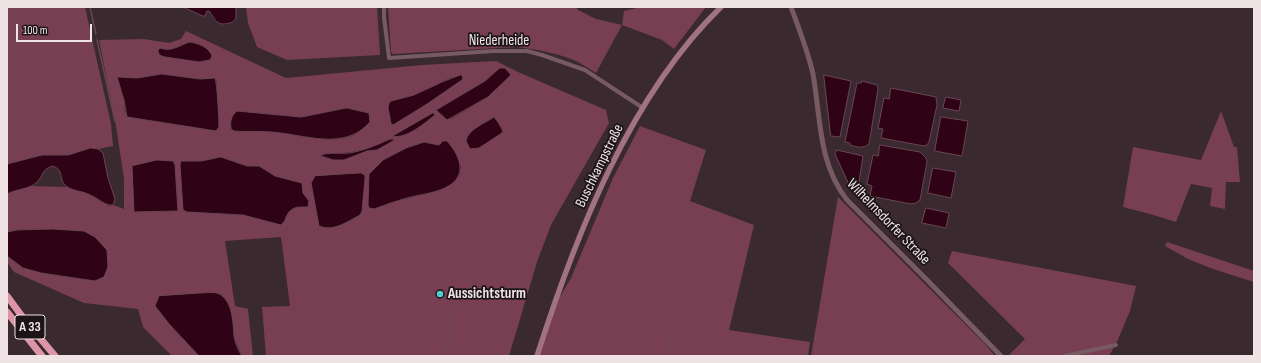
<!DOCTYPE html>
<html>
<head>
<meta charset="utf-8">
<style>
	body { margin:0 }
	#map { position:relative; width:1261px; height:363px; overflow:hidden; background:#3a292e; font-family:"Sofia Sans Condensed",sans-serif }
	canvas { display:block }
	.frame { position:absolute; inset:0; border:8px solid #efe3e6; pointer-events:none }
	.scale { position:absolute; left:16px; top:24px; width:76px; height:18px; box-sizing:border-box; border:2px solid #efe3e6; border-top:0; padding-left:5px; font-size:12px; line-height:14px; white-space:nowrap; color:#efe3e6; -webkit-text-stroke:3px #1c1416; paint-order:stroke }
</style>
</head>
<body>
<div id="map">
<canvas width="1261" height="363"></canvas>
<div class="frame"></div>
<div class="scale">100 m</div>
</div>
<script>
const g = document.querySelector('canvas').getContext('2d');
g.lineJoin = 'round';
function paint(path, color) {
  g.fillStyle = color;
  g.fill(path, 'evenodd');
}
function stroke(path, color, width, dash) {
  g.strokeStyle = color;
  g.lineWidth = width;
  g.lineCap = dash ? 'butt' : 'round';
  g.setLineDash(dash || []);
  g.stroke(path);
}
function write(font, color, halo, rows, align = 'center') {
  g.font = font + ' "Sofia Sans Condensed",sans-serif';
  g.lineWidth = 3.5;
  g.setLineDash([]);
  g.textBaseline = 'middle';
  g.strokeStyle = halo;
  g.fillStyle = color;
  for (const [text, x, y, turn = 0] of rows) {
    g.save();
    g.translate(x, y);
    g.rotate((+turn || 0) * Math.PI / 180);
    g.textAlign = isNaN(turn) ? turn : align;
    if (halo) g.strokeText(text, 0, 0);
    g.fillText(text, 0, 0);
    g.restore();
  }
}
paint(new Path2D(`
	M7,7H85L111,124L113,146L98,149L91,148L68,155H42L7,164Z
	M246,7H377L380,55L287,60L257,47L248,23Z
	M388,7H576L578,10L596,19L622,25L624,11L641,7H706L674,49L662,40L622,25L596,73C591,70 585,66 580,63C563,54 535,49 516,47L393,54L391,52Z
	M186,31L286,78L422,65L496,61L518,72L606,110L609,123L551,225L537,262L509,356H266L262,307L290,306L281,237L225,241L235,306L248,309L253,356H242L234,337L233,323L227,301L221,294L200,293L159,297L155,306L170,325L199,356H172L143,327L138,309L84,303L14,272L7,262V256C30,276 66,276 94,281L68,231C48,229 26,227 7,232V194L15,190L31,186L67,187L87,193L109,206L113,205L124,209V179L116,126L99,40L144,39L169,43L181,39ZM183,44L209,60L199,62L165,57L160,48C168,51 175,49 183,44ZM496,71L488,97L451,119L441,114L437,110L485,81ZM162,74L217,81L216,92L219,119L125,113L124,100L117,77L137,78ZM461,75L463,77L462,80L427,104L393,125L391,124L388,107L391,101L414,95L450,78ZM347,108L369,113C365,119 361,131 356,134C333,147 295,133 271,132C259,131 246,132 234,131L237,111L301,117ZM433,113L435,115L414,130L393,136ZM494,117L492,139L479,148L474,129ZM390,139V142C386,144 383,147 379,149C375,150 371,150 366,151C348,157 344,163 323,157L325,153C348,155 370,149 390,139ZM443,141L453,148L461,166L460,174L454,182L441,190L370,208L368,205L369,174L383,160L406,148L424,142L439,145ZM221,157L247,166H259L275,176L283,178L307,198L289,212L284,222L281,225L243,215L187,212L183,210L180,165L181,162L201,161ZM173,161L175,165L178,211L135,212L132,166ZM361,173L365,179L362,211L360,215L356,174Z
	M1221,111L1234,147H1237L1240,182H1226L1225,209L1210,206L1212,188L1191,184L1176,222L1150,214L1123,207L1133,147L1201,160Z
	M640,126L706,150L690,201L754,225L729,330L810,342L808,356H539L559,298L571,278L613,178Z
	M838,197L985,344L995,356H811Z
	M1167,242L1254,271V282L1213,269L1188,259L1165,246Z
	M952,251L1136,286L1130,311L1116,344L1059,356H1008L1025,339L948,263Z
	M1114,347L1109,356H1079V355Z`), '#773f51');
const water = new Path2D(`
	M183,7H236V18L233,22C217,27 217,22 209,11H207L205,16H203Z
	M189,42C198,43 209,47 212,56L210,60L199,62L165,57C161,56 158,55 158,50L160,48C171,52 179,46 189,42Z
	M500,68H505L511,75L488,97L447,120L436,110L485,81Z
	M162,74L200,79L215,78C217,82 219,119 219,127L216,131L127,117L124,100L117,77L137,78Z
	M461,75L463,77L462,80L427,104L393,125L391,124L388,107L389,103L391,101L414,95L442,82Z
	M824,75L851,81L840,137L831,136Z
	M862,81L877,85L878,89L869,144C863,149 857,147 850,145V143L845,142L857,83H861Z
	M891,88L936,97L937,105L929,142L927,145L924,146L881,138L883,129L878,128L884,98L889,99Z
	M946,97L961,100L959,111L943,108Z
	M347,108L369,113L370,122C344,152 304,134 271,132C259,131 246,132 234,131L231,129C230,121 231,116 237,111L301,117Z
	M433,113L435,114V115C425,123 405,140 393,136Z
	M494,117L498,122L503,131L502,133L479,148L470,149L466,141C468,129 484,124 494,117Z
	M941,117L968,121L962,156L935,151Z
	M390,139H394L393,141L377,150L367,151L344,160H333L321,156V155C330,152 340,154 349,153C363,151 377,145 390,139Z
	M443,141H447C463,159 468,180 440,190C429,194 418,195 407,198C396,201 385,205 374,209L369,208L368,205L369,174L383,160L406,148L424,142L439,145Z
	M880,145L920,152L926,158L927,162L920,200L916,203L911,204L870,196L872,186L867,184L873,155L878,156Z
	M91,148L98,149L103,153L108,178L115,199L113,205C105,206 98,198 90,195C83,191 72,191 66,186C58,179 65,171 53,166C41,169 44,176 36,183C30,189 16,189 7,194V164L42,155H68Z
	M837,150L863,156L858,188L856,191L851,189L835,154Z
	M221,157L247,166H259L275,176L302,183L303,193L309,201L308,207C298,207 291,206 286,217C285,221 284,222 281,225L243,215L187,212L183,210L180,165L181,161H201Z
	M157,160L173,161L175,165L178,211L134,212L132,166Z
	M933,168L956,172L951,198L928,193Z
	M361,173L365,175V179L362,211L360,215C347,222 333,232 319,226L311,183L315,176Z
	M926,208L949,213L946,228L922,223Z
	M53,229L84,231L95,237L107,250L108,267L104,277L95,281L41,273L23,268L7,256V232L17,230Z
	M200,293C207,293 216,291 221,295C233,303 233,323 234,336C235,343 238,350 242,356H199L170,325L155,306L159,296Z`);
paint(water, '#2f0315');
stroke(water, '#694654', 1);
stroke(new Path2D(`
	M90,7L96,34
	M97,40L115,121
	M446,356L454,303
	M666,356L670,337`), '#694654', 1.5);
stroke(new Path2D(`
	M384,7V17L389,58L494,51H527L542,55L585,70L643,108
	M1065,356L1116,345`), '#785a62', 4);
stroke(new Path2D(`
	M791,7C799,29 808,51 813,74C821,119 818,163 847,200L930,283L1001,356`), '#785a62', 5);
stroke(new Path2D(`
	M537,356C575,237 630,95 721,7`), '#a1727f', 5.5);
stroke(new Path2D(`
	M7,296L24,319L55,356
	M7,312L42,356`), '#dd94a9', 7);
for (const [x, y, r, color] of [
	[440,294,4,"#51ccd2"]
]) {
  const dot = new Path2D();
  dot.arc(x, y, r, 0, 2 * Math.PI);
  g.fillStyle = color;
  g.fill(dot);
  stroke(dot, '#1c1416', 1.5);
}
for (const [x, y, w] of [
	[30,327,30]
]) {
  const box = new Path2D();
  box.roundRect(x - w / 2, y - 12, w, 24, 3);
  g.fillStyle = '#1c1416';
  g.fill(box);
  stroke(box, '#efe3e6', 1);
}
write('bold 14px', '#efe3e6', null, [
	["A 33",30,327]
]);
write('15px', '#efe3e6', '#1c1416', [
	["Niederheide",499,41],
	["Buschkampstraße",600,166,-64],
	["Wilhelmsdorfer Straße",888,222,46]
]);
write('bold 15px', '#efe3e6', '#1c1416', [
	["Aussichtsturm",448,294]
], 'left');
</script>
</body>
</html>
